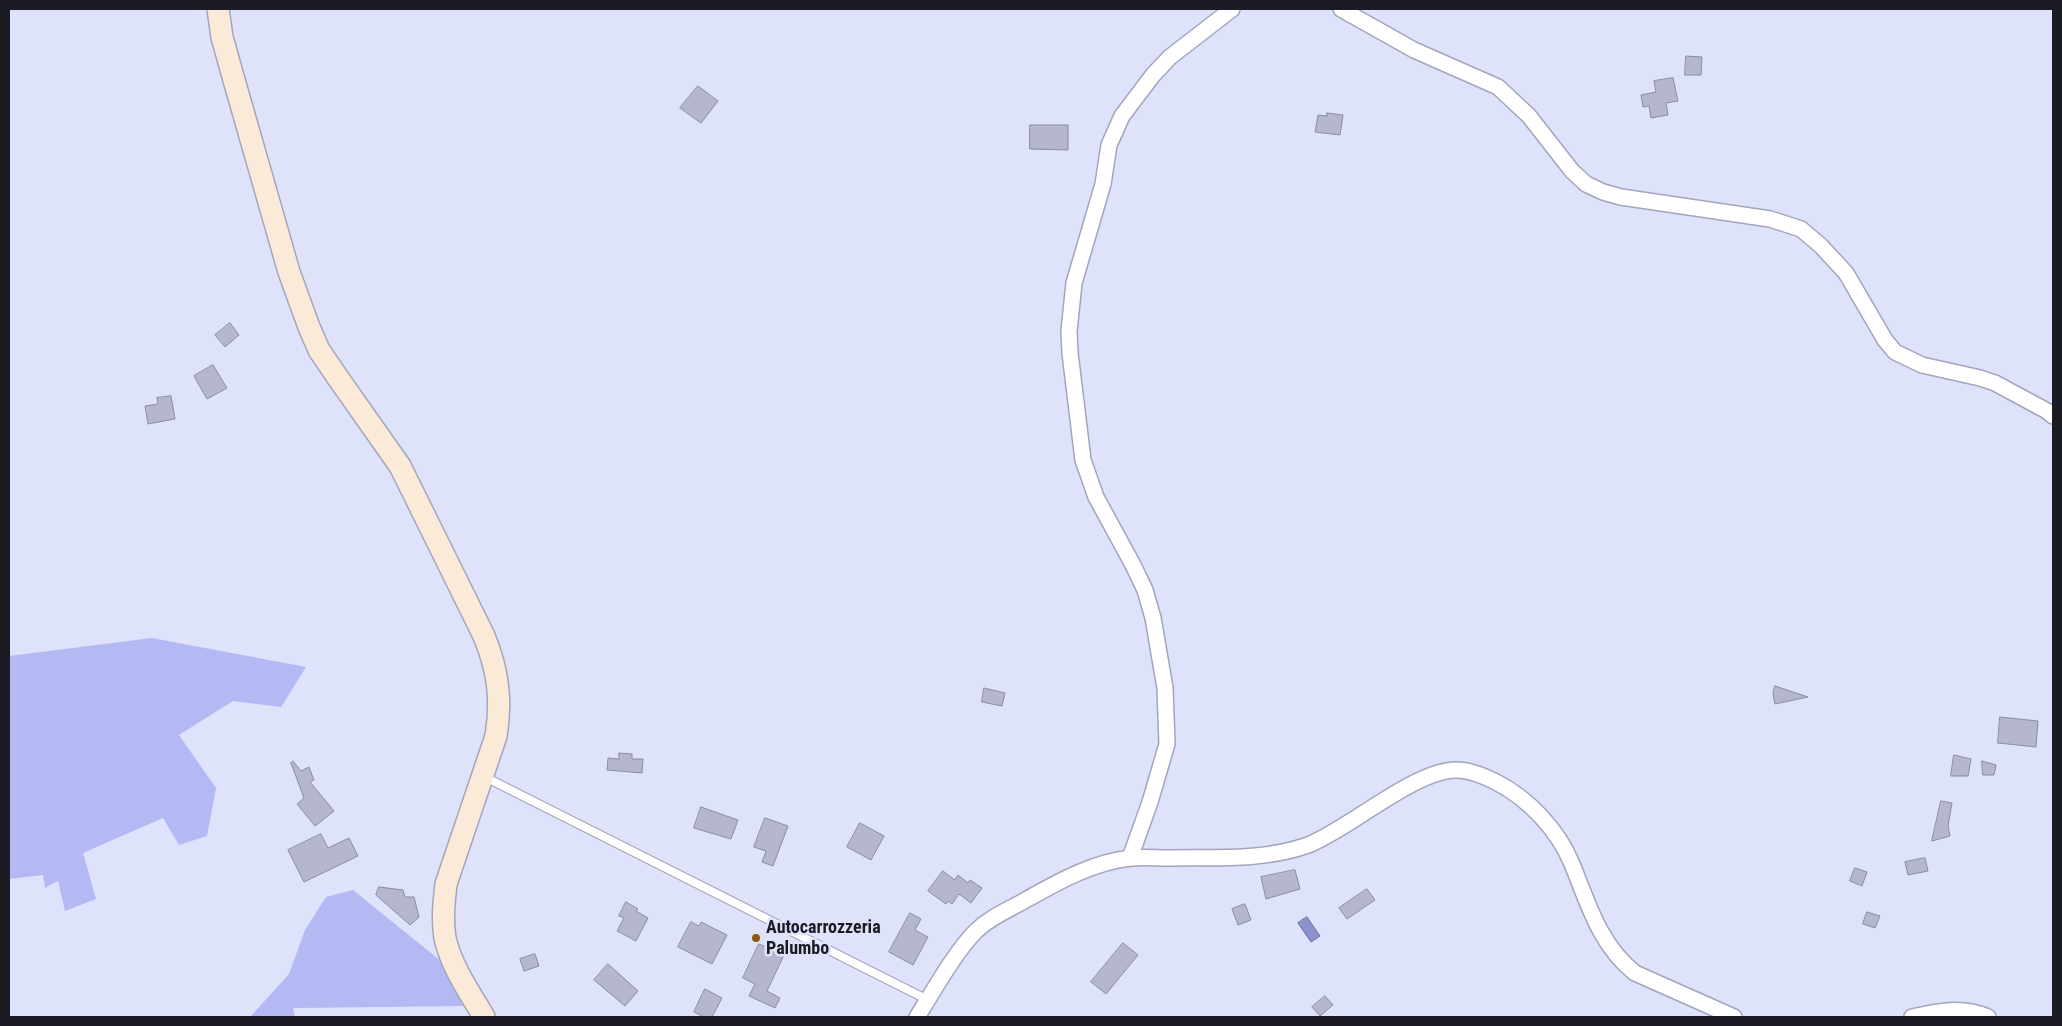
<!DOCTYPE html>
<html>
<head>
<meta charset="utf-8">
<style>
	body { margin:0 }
	#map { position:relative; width:2062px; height:1026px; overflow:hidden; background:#dfe2fb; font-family:"Roboto Condensed",sans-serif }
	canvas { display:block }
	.frame { position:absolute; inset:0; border:10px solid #1b1b24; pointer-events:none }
</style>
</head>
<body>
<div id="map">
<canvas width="2062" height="1026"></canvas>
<div class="frame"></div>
</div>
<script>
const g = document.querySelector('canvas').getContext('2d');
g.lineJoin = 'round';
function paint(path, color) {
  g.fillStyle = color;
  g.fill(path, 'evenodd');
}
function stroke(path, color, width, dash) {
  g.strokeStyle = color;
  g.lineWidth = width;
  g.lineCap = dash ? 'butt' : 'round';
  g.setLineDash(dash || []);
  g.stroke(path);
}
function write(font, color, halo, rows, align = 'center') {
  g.font = font + ' "Roboto Condensed",sans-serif';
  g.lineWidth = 5;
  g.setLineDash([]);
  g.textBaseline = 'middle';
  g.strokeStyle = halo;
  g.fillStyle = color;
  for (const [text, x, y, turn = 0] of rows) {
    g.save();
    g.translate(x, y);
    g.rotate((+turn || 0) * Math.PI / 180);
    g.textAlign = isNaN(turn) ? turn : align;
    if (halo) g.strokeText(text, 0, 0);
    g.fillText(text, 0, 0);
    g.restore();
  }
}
paint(new Path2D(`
	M152,638L306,667L281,707L233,701L179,735L216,788L207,836L179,845L163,818L83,853L96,899L65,911L58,881L45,888L43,875L9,879V656Z
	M353,890L447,966L466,1006L293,1008L295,1017H250L289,974L305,930L326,897Z`), '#b4b9f3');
const water = new Path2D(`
	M1307,917L1320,936L1311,942L1298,923Z`);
paint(water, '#8d91cc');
stroke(water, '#6b6e9a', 1);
const building = new Path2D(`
	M1686,56L1702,57L1701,75H1685Z
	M1673,78L1678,101L1666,103L1668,115L1651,118L1649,106L1643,107L1641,95L1656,92L1654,81Z
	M698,86L718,101L701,123L680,108Z
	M1327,113L1343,115L1340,135L1315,132L1318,115L1327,116Z
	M1030,125H1068V150L1030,149Z
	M230,323L239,335L225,347L215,335Z
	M213,365L227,388L207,399L194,376Z
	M171,396L175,419L148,424L145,406L158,404L157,398Z
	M1775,686L1808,697L1775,704L1773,694Z
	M984,688L1005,693L1002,706L982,702Z
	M2000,717L2038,721L2036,747L1998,743Z
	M619,753L632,754V759H643L642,773L607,770L608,758L619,759Z
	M1954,755L1971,759L1968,776H1951Z
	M293,761L301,771L309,767L314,780L310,782L334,811L315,826L297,804L304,798L291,763Z
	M1982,761L1996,765L1994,775H1983Z
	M1941,801L1952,803L1948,826L1950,836L1932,841Z
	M701,807L738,820L731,839L694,828Z
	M765,818L788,826L773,866L762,862L766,851L754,847Z
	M860,823L884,836L871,860L847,847Z
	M321,834L328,848L349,838L358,856L304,882L288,850Z
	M1925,858L1928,871L1908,875L1905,862Z
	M1855,868L1867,872L1862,886L1850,881Z
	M1295,870L1300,889L1266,899L1261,877Z
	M943,871L955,880L958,875L968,883L970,880L982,888L971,903L959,894L952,904L948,901L946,904L928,891Z
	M379,887L403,890L405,897H414L419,917L410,925L376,895Z
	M1367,889L1375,900L1347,919L1339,908Z
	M626,902L638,909L636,911L648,918L636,941L617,931L624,918L619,916Z
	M1245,904L1251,920L1238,925L1232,909Z
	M1867,912L1880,916L1875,928L1863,924Z
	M910,913L921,919L915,930L928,937L913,965L889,952Z
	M691,922L699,926L701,922L727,935L712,964L678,947Z
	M1123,943L1138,955L1106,994L1091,982Z
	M759,944L784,955L767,991L780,998L775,1008L749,996L755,984L743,978Z
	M535,954L539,966L524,971L520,959Z
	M608,964L638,991L625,1006L594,980Z
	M705,989L722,998L712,1017H704L694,1012Z
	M1325,996L1333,1005L1320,1016L1312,1007Z`);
paint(building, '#b4b7cf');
stroke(building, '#898ca3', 1);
const lane = new Path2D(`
	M483,776L928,1000`);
const street = new Path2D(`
	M1341,9L1414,50L1498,87L1529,116L1572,171L1586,184L1603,192L1621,197L1770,219L1801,229L1821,246L1846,273L1885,340L1895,352L1922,365L1980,378L1995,383L2047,411L2053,416
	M1130,858L1150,802L1167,744L1165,688L1153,618L1145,590L1133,565L1096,497L1083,460L1070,353L1069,331L1074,283L1103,184L1109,145L1122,116L1153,75L1170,57L1232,9
	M917,1017C933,992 955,952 976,931C989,918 1006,911 1022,902C1056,883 1092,862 1131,858C1143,857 1156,858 1168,858C1214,857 1264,861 1308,845C1349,829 1416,769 1457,770C1470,770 1484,776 1496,782C1529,799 1558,830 1572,864C1588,903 1600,946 1635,973L1734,1017
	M1912,1017C1938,1011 1962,1006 1988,1017`);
const secondary = new Path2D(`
	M218,9L222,37L232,73L289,272L309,327L319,350L338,378L400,466L484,636C498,670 502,700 496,736L446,884C444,902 442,920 445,938C451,966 470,993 484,1017`);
stroke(lane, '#a2a5bc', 10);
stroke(street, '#a2a5bc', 18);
stroke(secondary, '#a2a5bc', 24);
stroke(lane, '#fff', 8);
stroke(street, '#fff', 15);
stroke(secondary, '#fbead8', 21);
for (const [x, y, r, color] of [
	[756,938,5,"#8f590e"]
]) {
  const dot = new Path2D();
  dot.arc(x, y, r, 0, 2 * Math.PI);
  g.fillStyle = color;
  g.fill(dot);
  stroke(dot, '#dfe2fb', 2);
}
write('bold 18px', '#1b1b24', '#dfe2fb', [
	["Autocarrozzeria",766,928],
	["Palumbo",766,949]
], 'left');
</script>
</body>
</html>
